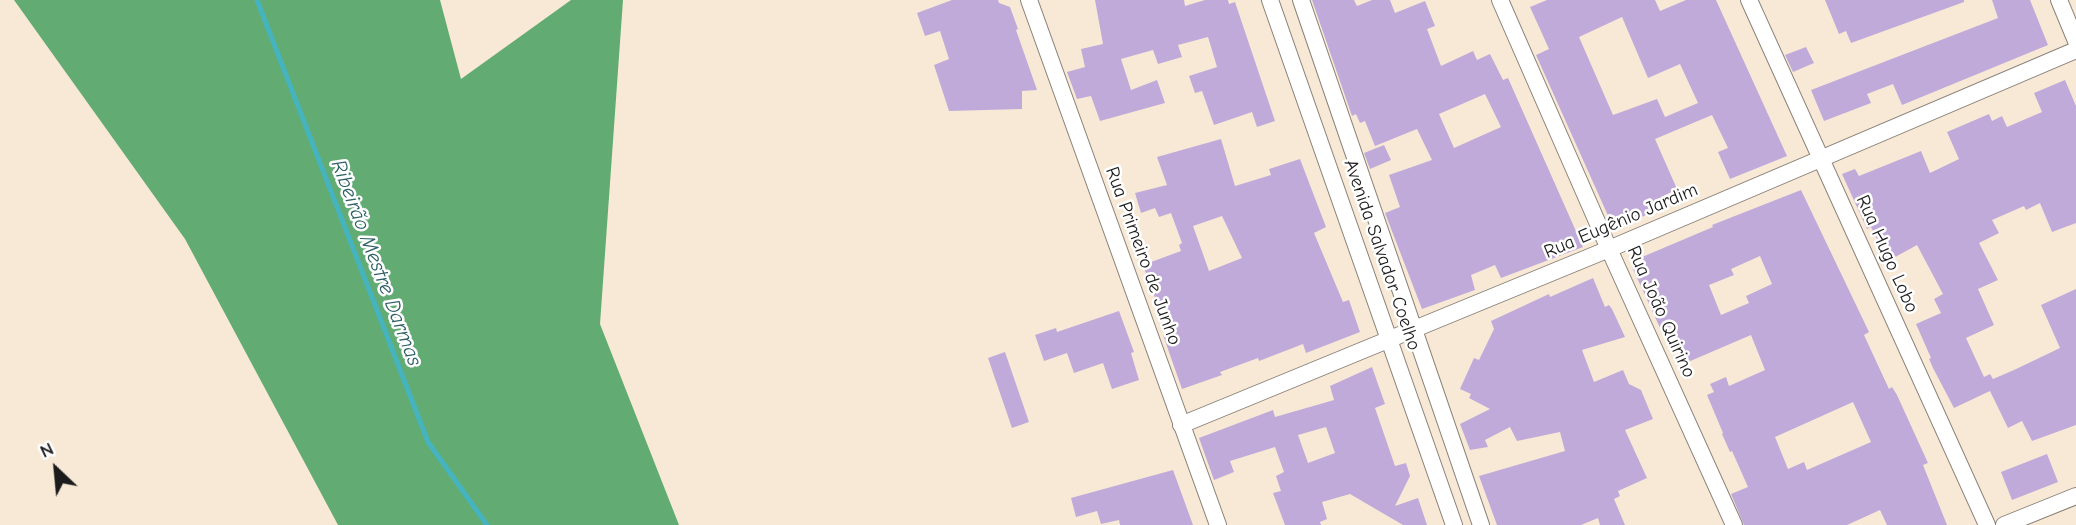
<!DOCTYPE html>
<html>
<head>
<meta charset="utf-8">
<style>
	body { margin:0 }
	#map { position:relative; width:2076px; height:525px; overflow:hidden; background:#f8e9d6; font-family:"Comic Neue",sans-serif }
	canvas { display:block }
	.north { position:absolute; left:21px; top:434px; width:70px; height:70px; -webkit-text-stroke:5px #fff; paint-order:stroke; rotate:334deg; font-size:19px; font-weight:700; line-height:28px; text-align:center; color:#1c1c1c }
	.north::after { content:''; display:block; margin:auto; width:24px; height:32px; background:#1c1c1c; clip-path:polygon(50% 0,100% 100%,50% 72%,0 100%) }
</style>
</head>
<body>
<div id="map">
<canvas width="2076" height="525"></canvas>
<div class="north">N</div>
</div>
<script>
const g = document.querySelector('canvas').getContext('2d');
g.lineJoin = 'round';
function paint(path, color) {
  g.fillStyle = color;
  g.fill(path, 'evenodd');
}
function stroke(path, color, width, dash) {
  g.strokeStyle = color;
  g.lineWidth = width;
  g.lineCap = dash ? 'butt' : 'round';
  g.setLineDash(dash || []);
  g.stroke(path);
}
function write(font, color, halo, rows, align = 'center') {
  g.font = font + ' "Comic Neue",sans-serif';
  g.lineWidth = 5;
  g.setLineDash([]);
  g.textBaseline = 'middle';
  g.strokeStyle = halo;
  g.fillStyle = color;
  for (const [text, x, y, turn = 0] of rows) {
    g.save();
    g.translate(x, y);
    g.rotate((+turn || 0) * Math.PI / 180);
    g.textAlign = isNaN(turn) ? turn : align;
    if (halo) g.strokeText(text, 0, 0);
    g.fillText(text, 0, 0);
    g.restore();
  }
}
paint(new Path2D(`
	M14,0H440L461,79L571,0H623L600,324L679,525H338L185,239Z`), '#62ac74');
stroke(new Path2D(`
	M257,0L428,442L487,525`), '#45b4be', 5);
paint(new Path2D(`
	M952,0H998L999,3L1010,7L1018,29L1016,30L1037,90L1022,91V109L949,111L934,65L949,59L940,31L925,36L917,13Z
	M1095,0H1184L1185,6L1205,0H1228L1229,4L1235,2L1275,121L1257,127L1252,112L1214,125L1202,91L1195,93L1189,76L1217,67L1208,37L1178,45L1182,57L1158,64L1153,50L1121,59L1131,90L1157,80L1165,103L1100,121L1091,96L1077,99L1067,72L1085,67L1081,49L1103,44Z
	M1312,0H1354L1357,6L1372,0H1390L1395,13L1425,1L1435,26L1427,29L1441,66L1473,51L1477,60L1490,54L1503,80L1508,78L1583,247L1501,278L1495,265L1471,275L1475,290L1422,309L1385,213L1400,207L1389,175L1432,160L1417,129L1375,146L1365,121L1360,123L1356,114L1352,116ZM1485,94L1501,127L1454,148L1439,114Z
	M1547,0H1655L1660,11L1686,0H1716L1787,156L1730,179L1718,152L1728,148L1712,115L1655,139L1677,189L1656,200L1660,209L1614,229L1536,55L1549,49L1530,7ZM1622,17L1648,78L1680,64L1698,103L1665,117L1657,99L1613,115L1579,37Z
	M1825,0H1964V2L1851,43L1846,31L1839,34Z
	M1992,0H2030L2048,45L1902,105L1893,84L1867,94L1871,103L1824,121L1811,90L1998,18Z
	M1806,47L1814,63L1793,72L1785,55Z
	M2065,80L2076,106V223L2052,232L2040,203L2026,210L2024,206L1992,220L1999,233L1979,243L1998,280L1978,289L1994,325L1966,338L1984,377L1990,374L1993,379L2014,370L2060,348L2041,305L2076,289V425L2032,441L2022,421L2008,428L1990,391L1954,408L1933,368L1929,359L1931,358L1916,324L1941,313L1934,299L1943,294L1917,245L1888,261L1871,227L1867,229L1842,174L1855,169L1859,176L1921,151L1930,173L1959,159L1947,132L1989,114L1992,121L2002,116L2007,127L2042,112L2034,93Z
	M1221,139L1235,186L1271,175L1269,169L1300,159L1326,227L1314,233L1343,302L1349,300L1360,332L1306,353L1303,344L1259,361L1258,358L1220,372L1222,375L1182,389L1163,335L1168,333L1143,265L1181,251L1179,245L1182,243L1171,213L1159,217L1155,208L1141,213L1135,193L1167,185L1157,157ZM1222,216L1242,258L1209,271L1193,226Z
	M1384,145L1391,160L1370,169L1364,153Z
	M1801,190L1869,332L1864,335L1889,389L1892,387L1897,395L1928,463L1923,465L1947,525H1887L1880,510L1847,525H1744L1731,494L1748,487L1732,451L1730,452L1722,434L1723,433L1707,395L1714,392L1710,384L1726,377L1729,386L1765,370L1751,335L1688,362L1672,326L1661,330L1632,267L1635,260L1713,227L1712,225ZM1760,256L1772,284L1746,296L1749,303L1721,315L1709,285L1734,275L1731,269ZM1853,402L1871,442L1807,470L1804,462L1788,469L1775,437Z
	M1593,278L1605,307L1609,305L1612,309L1625,337L1582,350L1594,382L1623,370L1629,384L1641,390L1653,419L1625,430L1647,478L1618,491L1620,496L1614,499L1625,525H1600L1598,518L1581,525H1497L1479,476L1565,451L1560,432L1517,441L1510,427L1485,440L1488,447L1470,450L1460,424L1490,409L1469,398L1471,394L1460,389L1474,358L1479,360L1494,329L1491,321L1549,294L1550,297Z
	M1119,311L1134,352L1131,353L1139,380L1112,389L1103,363L1074,373L1067,353L1044,361L1035,335L1056,328L1057,332Z
	M1005,352L1029,422L1012,428L988,358Z
	M1372,367L1385,404L1375,408L1395,466L1406,463L1410,476L1395,506L1418,498L1427,525H1403L1350,494L1322,502L1327,519L1320,522L1321,525H1285L1273,493L1281,491L1276,476L1284,472L1275,447L1230,461L1234,472L1214,480L1199,438L1273,410L1275,417L1334,400L1330,386ZM1326,427L1335,453L1308,463L1298,435Z
	M2047,454L2058,482L2012,500L2001,472Z
	M1173,470L1193,525H1120L1119,520L1101,524L1097,511L1076,517L1071,498Z`), '#c0aada');
const minor = new Path2D(`
	M1029,0L1218,525
	M1270,0L1454,525
	M1301,0L1481,525
	M1500,0L1609,249L1734,525
	M1749,0L1987,525
	M2059,0L2076,41
	M1181,425L1609,249L2076,50
	M2004,525L2076,496`);
stroke(minor, '#8a8279', 18);
stroke(minor, '#fff', 16);
write('19px', '#1c1c1c', '#fff', [
	["Rua Eugênio Jardim",1621,221,-23],
	["Rua Hugo Lobo",1887,254,66],
	["Avenida Salvador Coelho",1382,255,71],
	["Rua Primeiro de Junho",1143,256,70],
	["Rua João Quirino",1661,312,66]
]);
write('italic 21px', '#2e6065', '#fff', [
	["Ribeirão Mestre Darmas",376,263,69]
]);
</script>
</body>
</html>
